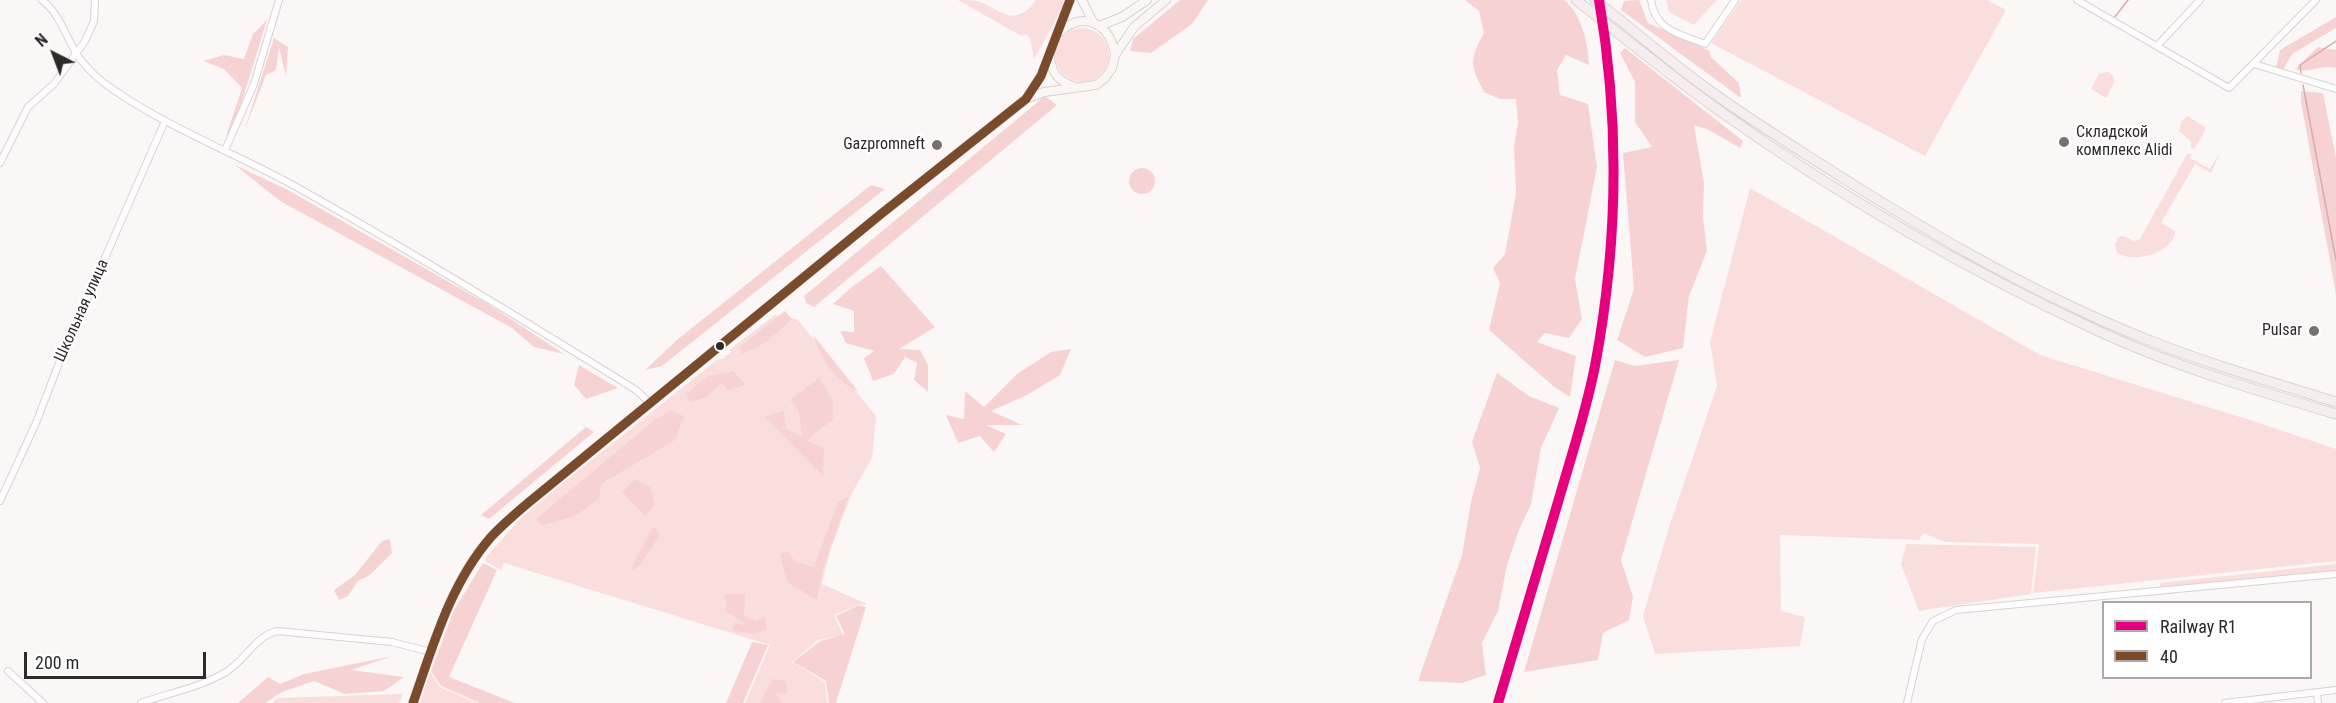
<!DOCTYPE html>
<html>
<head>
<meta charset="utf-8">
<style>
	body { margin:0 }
	#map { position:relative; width:2336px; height:703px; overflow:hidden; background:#fcf7f7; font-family:"Roboto Condensed",sans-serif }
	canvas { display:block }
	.legend { position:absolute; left:2102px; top:601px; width:210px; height:78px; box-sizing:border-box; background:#fff; border:2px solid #abaaaa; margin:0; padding:8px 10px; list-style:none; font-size:18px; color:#2e2a2a }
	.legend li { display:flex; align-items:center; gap:12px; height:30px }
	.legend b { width:30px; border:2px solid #abaaaa }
	.north { position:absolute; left:24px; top:24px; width:60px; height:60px; -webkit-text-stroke:4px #fff; paint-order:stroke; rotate:318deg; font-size:16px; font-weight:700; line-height:24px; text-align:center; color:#2e2a2a }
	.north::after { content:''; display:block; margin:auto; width:21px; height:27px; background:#2e2a2a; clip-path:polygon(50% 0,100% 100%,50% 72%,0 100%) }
	.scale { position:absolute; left:24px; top:652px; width:182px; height:27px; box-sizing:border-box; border:3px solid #2e2a2a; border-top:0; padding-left:8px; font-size:18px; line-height:21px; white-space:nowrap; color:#2e2a2a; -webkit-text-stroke:4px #fff; paint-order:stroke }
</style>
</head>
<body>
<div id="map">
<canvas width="2336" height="703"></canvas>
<ul class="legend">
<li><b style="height:8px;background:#e5007d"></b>Railway R1</li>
<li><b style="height:8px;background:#7a4b2a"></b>40</li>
</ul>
<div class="north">N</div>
<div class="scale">200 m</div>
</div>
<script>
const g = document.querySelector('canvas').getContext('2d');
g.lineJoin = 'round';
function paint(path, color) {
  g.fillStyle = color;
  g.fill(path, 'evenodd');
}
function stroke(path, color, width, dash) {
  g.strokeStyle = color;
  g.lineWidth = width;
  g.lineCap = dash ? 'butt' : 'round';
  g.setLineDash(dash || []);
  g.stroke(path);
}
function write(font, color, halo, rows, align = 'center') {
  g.font = font + ' "Roboto Condensed",sans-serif';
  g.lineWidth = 4.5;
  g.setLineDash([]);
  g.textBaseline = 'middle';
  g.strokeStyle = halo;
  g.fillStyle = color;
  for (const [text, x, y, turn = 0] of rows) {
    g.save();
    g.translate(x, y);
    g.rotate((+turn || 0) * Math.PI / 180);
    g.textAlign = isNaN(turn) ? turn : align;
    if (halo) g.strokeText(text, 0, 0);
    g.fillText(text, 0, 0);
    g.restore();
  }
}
paint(new Path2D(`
	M958,0C965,0 972,0 978,1C1003,11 1014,29 1036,0H1063L1062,7L1052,27L1034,59L1030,38L1026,34L1021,36Z
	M1666,0H1717L1694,25L1669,12Z
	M1741,0H1987L2006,10L1925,156L1711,43Z
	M1055 55a27 27 0 1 1 54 0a27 27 0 1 1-54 0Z
	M2108,72L2113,76L2115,81L2106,98L2091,89L2099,74Z
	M2187,116L2205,127V131L2194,149L2191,148V142L2179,131L2181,122Z
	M2222,149L2211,173L2195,164L2161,223L2175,231C2174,253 2134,264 2117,253L2115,244L2118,237L2123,236L2134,241L2140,239L2187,154H2192L2190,158L2210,169Z
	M1750,188L2040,355L2250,420L2336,449V561L2033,593L2039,544L1945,542L1923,533L1919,540L1780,535L1781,611L1805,617L1800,646L1655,654L1643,616L1670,524L1717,386L1710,342Z
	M775,315L797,319L876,416L872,458L852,493L830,551L822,584L867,604L858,605L834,615L843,635L818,640L792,662L825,682L827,703H745L770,645L504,563L501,570L485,561L487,556L521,518L559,486L718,359H723L731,352L730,349Z
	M1906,544L2036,547L2031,594L1919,611L1901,564Z
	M2336,564V571L2160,587V583Z
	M430,672L440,687L477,703H420Z
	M403,694L399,703H272L278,698Z`), '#f9dedd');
paint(new Path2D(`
	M1180,0H1208L1192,24L1151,53L1130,51L1133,39Z
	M1465,0H1564C1582,14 1588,43 1589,65L1566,55L1557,70L1560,95L1588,104L1597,167L1575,279L1582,319L1569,338L1545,333L1537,342L1576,356L1570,397L1553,386L1489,330L1500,283L1493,268L1505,254L1516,193L1514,145L1518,123L1516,99H1500L1484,92C1470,65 1469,60 1484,33L1479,11Z
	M1639,0L1648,23L1710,51L1711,57L1739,83L1741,98L1621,10L1624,1Z
	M2336,17V28L2292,54L2283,70L2276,68L2280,50Z
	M267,20L234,127L226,136L242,88L224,69L203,61L224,55L244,59L253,34Z
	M274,38L288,47L286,76L279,48L276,70L266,75L244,132Z
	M2318,47L2336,50V68C2319,64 2312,74 2295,69Z
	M1625,48L1743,141L1740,148L1709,130L1694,125L1704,183L1703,217L1707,251L1689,296L1683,348L1645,357L1617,340L1634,289L1623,153L1652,147L1635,122V82L1620,53Z
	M2301,91L2323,93L2336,158V294L2301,102Z
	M1045,96L1057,105L814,307L806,303L804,296Z
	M235,165L288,190L491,306L564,354L534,347L512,328L280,201Z
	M1129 181a13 13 0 1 1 26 0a13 13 0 1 1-26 0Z
	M871,185L885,189L662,366L645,370L678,339Z
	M881,266L935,327L899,349L920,350L928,365V392L914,380L917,363L905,357L894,374L873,381L864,358L874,351L846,343L840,331L854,332V311L833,304L853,286Z
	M785,311L792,319L765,343L742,354L740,347Z
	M813,335L858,391C836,383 820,356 813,335Z
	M1071,349L1060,375L1027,395L991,411L1022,425H986L1006,434L994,452L980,436L958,443L946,415L964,419L965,391L984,407L1017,374L1051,352Z
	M1615,360L1635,366L1679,360L1621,560L1633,597L1629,620L1603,633L1598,660L1524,672Z
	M579,365L618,388L586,399L574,385Z
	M733,371L746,385L728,390L722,383L705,398L690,402L686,394L708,376Z
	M1497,373L1529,396L1559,408L1541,448L1531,504L1519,530L1507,565L1498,611L1482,643L1486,675L1462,683L1418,681L1462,555L1471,502L1480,468L1472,442Z
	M819,378L833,400V420L813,434L807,441L824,448L823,476L765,417L784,411L786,429L802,436L799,411L790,400Z
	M671,411L684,416L675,440L601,484L599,499L573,517L542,525L536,519L657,418Z
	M586,427L594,432L489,519L481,515Z
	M635,479L650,487L655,505L645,516L622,492Z
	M848,497L823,569L817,600L787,582L780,554L788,551L795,562L814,567L838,502Z
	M653,526L660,535L639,566L630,571Z
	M390,539L392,553L370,575L358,581L348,596L339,600L334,590L355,575L382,541Z
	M483,563L497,570L449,677L515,703H480L441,686L431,671L454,610Z
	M725,594H745L744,616L756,621L765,618L767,630L752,634L732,630L735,623L747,625L727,612Z
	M859,605L866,607L836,703H829L826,681L793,662L820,641L845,634L836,616Z
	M752,642L768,645L743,703H726Z
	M393,656L351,670L404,677L384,691L345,694L314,681L282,692L265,703H238L268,677L280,684L304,674Z
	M772,679L786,681L787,693L776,694L782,703H760Z`), '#f7d2d2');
stroke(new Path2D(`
	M2114,18L2128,0
	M2301,73L2300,65L2336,41
	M2303,85L2336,260`), '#d7acab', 1.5);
const minor = new Path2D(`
	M42,0C60,14 65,35 76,53C83,64 94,75 104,83C164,127 236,153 300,189C414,253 525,321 636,390L650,403
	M1651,0C1655,31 1680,34 1705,44L1735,0
	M2077,0L2229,88L2316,0
	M2157,46L2200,0
	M2254,64L2336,89
	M225,150L254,84L279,0
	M0,163L28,107L54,84L85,41L94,21L95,0
	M0,501L36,423L61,358L165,121
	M8,671L43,703
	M2317,692L2318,703
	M141,703C169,693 201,687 226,672C245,661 255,636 277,631L392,642L431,652
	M1907,703L1922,639L1933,621L1956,610L2336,574
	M2225,703L2336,690`);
const secondary = new Path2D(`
	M1082,0L1093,22
	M1099,26L1122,17L1147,0
	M1059,33C1083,9 1111,24 1115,55
	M1050,55C1050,70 1058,81 1072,86
	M1026,99L1044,92L1096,85L1105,78L1112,68L1115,55L1134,27L1166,0
	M413,703C433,646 450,584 491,537C502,525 515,514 528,503L881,214L1026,99L1041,76L1070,0`);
const primary = new Path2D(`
	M1576,0C1625,38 1673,78 1724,114C1840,196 1967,270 2096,330C2173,366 2255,390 2336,414
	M1595,0C1628,26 1661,54 1694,79C1740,114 1790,144 1838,175C1936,237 2038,296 2146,339C2208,364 2272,382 2336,402`);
stroke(minor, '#d6d3d3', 8);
stroke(secondary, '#d6d3d3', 10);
stroke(primary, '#d9d5d5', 11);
stroke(minor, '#fffefe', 6);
stroke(secondary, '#faf6f6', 8);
stroke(primary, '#f6eeee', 9);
stroke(new Path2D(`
	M413,703C433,646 450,584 491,537C502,525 515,514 528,503L881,214L1026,99L1041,76L1070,0`), '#7a4b2a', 9);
stroke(new Path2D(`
	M1498,703C1518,636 1538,569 1558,502C1571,457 1586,412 1595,366C1618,244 1620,122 1599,0`), '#e5007d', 10);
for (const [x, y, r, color] of [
	[2064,142,6,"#767272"],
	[937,145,6,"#767272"],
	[2314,331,6,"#767272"],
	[720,346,5,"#2e2a2a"]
]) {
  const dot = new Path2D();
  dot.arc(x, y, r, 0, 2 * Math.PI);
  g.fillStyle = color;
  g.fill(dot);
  stroke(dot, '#fff', 2);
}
write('16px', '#2e2a2a', '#fff', [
	["Складской",2076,133,"left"],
	["комплекс Alidi",2076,151,"left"],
	["Gazpromneft",925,145],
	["Pulsar",2302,331]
], 'right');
write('16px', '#2e2a2a', '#fff', [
	["Школьная улица",82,311,-66]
]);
</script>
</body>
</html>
